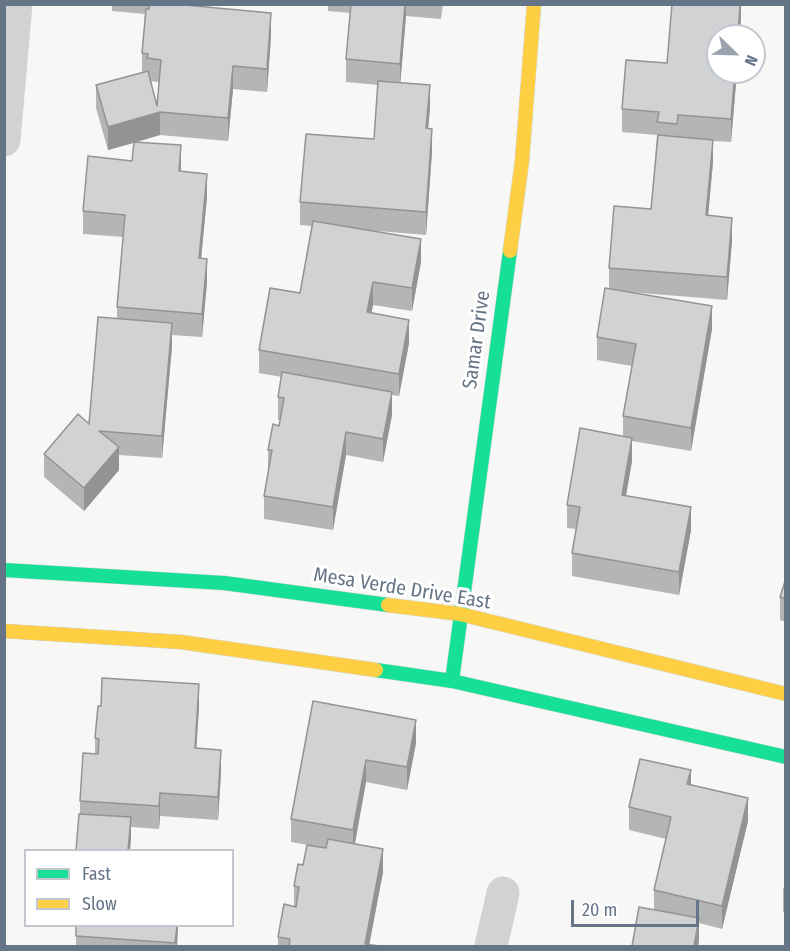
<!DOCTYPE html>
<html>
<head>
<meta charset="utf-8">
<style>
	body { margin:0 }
	#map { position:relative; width:790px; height:951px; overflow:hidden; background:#f7f7f6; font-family:"Fira Sans Condensed",sans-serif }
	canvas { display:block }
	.frame { position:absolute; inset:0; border:6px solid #667487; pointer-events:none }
	.legend { position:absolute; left:24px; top:849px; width:210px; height:78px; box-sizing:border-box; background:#fff; border:2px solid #c2c7cf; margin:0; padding:8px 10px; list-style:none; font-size:18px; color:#667487 }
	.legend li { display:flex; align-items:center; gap:12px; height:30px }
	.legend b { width:30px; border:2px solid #c2c7cf }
	.north { position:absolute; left:706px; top:24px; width:60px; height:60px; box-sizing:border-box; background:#fff; border:2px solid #c2c7cf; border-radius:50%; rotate:113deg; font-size:16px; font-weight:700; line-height:24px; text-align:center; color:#667487 }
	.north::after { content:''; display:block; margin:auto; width:21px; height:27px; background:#99a2ae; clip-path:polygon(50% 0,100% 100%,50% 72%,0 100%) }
	.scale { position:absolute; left:571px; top:900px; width:128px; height:27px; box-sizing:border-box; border:3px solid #667487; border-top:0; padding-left:8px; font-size:18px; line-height:21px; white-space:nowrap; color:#667487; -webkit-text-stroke:4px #fff; paint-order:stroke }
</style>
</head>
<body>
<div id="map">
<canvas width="790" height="951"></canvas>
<div class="frame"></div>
<ul class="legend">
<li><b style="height:8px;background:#16e098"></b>Fast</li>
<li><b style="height:8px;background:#ffcf43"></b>Slow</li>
</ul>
<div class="north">N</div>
<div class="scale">20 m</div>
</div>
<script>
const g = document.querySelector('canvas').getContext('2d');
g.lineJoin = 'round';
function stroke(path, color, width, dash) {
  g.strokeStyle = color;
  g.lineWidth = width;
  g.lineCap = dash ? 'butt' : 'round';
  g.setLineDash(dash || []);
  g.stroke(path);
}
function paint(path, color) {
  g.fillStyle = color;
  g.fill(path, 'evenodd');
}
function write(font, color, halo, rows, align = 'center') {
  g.font = font + ' "Fira Sans Condensed",sans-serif';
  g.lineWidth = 6;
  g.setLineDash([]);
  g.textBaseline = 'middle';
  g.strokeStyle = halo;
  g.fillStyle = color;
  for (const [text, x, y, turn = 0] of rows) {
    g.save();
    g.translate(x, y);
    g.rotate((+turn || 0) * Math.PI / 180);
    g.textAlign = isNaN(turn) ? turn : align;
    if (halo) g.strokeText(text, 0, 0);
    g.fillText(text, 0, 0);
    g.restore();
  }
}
const fast = new Path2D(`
	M4,570L224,583L388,605
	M376,670L452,681L786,757
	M452,681L510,251`);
const slow = new Path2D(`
	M510,251L522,161L534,4
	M388,605L460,614L786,694
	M4,631L181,642L376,670`);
stroke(fast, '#d2d4d5', 15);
stroke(slow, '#d2d4d5', 15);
stroke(new Path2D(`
	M4,140L16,4
	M491,946L503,893`), '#d1d2d2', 33);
stroke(fast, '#16e098', 14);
stroke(slow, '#ffcf43', 14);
paint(new Path2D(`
	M112,4H174L271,36L267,92L233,89L228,141L160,135L137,142L181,172L207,197L201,258L207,282L202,337L172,335V346L162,458L119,455V470L84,511L44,477V454L89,424L117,318V307L123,237L83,234V211L132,161L134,143L108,150L96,108V85L142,73V53L145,14L112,11ZM150,81L159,82L157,106Z
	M328,4H443L441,19L406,16L400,83L430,108L428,128L432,152L426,235L366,230L421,262L412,311L373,305L371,313L409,343L399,396L392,395V415L383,462L346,455L333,530L264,519V496L268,472V450L279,426L280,420H278V397L282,377L259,373V350L300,293L312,226L300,225V202L374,139L378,85L346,82V59L350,13L328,11Z
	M741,4L740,36H718V72H737L731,142L713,141V162L708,216L732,241L727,300L629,292L712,329L691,451L632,441V461L626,496L691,530L679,595L572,576V553L576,529L567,528V505L623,436V416L632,366L597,360V337L609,289V268L651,209L657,135L622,132V109L667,63Z
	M786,578V622L780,620V597Z
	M313,701L416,743L407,790L366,782L355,844L383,872L369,945L379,946H278V937L294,906V886L303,865L326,848L291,842V819Z
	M199,707L196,748L221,773L218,820L160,816L159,829L131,827V840L80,814V801L95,754V738Z
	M691,785L748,821L722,929L699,923V941L698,946H632L654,909V890L666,839L629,830V807Z
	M786,884V913L783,912V889Z
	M76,926H178L177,946H76Z`), '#b4b5b5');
paint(new Path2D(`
	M405,4H406V16L400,87V64Z
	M740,4H741V17L740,36H738Z
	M271,13V36L267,92V69Z
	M233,66V89L228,141V118Z
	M735,72H737L731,142V119Z
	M430,85V108L426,151V128Z
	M160,112V135L108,150V127Z
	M432,129V152L426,235V212Z
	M713,140V162L706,238V215Z
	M181,145V168L179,194V171Z
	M207,174V197L199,281V258Z
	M732,218V241L727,300V277Z
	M421,239V262L412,311V288Z
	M207,259V282L202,337V314Z
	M373,282V305L367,335V312Z
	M712,306V329L691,451V428Z
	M409,320V343L399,396V374Z
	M172,323V346L162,458V436Z
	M392,392V415L383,462V439Z
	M346,432V455L333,530V507Z
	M632,438V461L622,518V495Z
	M119,447V470L84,511V488Z
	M691,507V530L679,595V572Z
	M199,684V707L195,771V748Z
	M416,720V743L407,790V767Z
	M221,750V773L218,820V797Z
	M366,760V782L353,853V830Z
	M691,770V793L687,784Z
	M160,793V816L159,829V806Z
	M748,798V821L722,929V906Z
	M131,817V840L130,850H128Z
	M383,849V872L369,946L365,944Z
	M699,918V941L698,946H694Z
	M177,926H178L177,946H175Z`), '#929394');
const building = new Path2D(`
	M150,4H174L271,13L267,69L233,66L228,118L160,112L108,127L96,85L148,71L157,106L161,60L147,58L148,54L142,53L146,9H149Z
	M351,4H405L400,64L346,59Z
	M672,4H740L738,36H718V72H735L731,119L678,115L677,124L657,122L659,112L622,109L626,60L667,63Z
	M378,81L430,85L426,128L432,129L426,212L300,202L306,134L374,139Z
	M658,135L713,140L706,215L732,218L727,277L609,268L614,206L651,209Z
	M134,142L181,145L179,171L207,174L199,258L207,259L202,314L117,307L125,215L83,211L88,156L132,161Z
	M313,221L421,239L412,288L373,282L367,312L409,320L399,374L259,350L270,288L300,293Z
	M605,288L712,306L691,428L623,416L636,344L597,337Z
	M98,317L172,323L162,436L99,431L119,447L84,488L44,454L78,414L89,424Z
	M282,372L392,392L383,439L346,432L333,507L264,496L272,450H268L273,424L279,426L284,398L278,397Z
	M580,428L632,438L622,495L691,507L679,572L572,553L580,507L567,505Z
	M786,578V599L780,597Z
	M102,678L199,684L195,748L221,750L218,797L160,793L159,806L80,801L83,753L98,754L99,739L95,738L98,706H101Z
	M313,701L416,720L407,767L366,760L353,830L291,819Z
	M640,759L691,770L687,784L748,798L722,906L654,890L671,817L629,807Z
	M79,814L131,817L128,850H76Z
	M328,839L383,849L365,944L379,946H289L290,939L278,937L284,904L296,907L299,887L294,886L298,864L303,865L307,845L326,848Z
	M639,907L699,918L694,946H632Z
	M76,926H177L175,943L76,936Z`);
paint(building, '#d1d2d3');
stroke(building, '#929394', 1.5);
write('20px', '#667487', '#fff', [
	["Samar Drive",477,340,-82],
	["Mesa Verde Drive East",402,589,9]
]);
</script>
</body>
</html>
